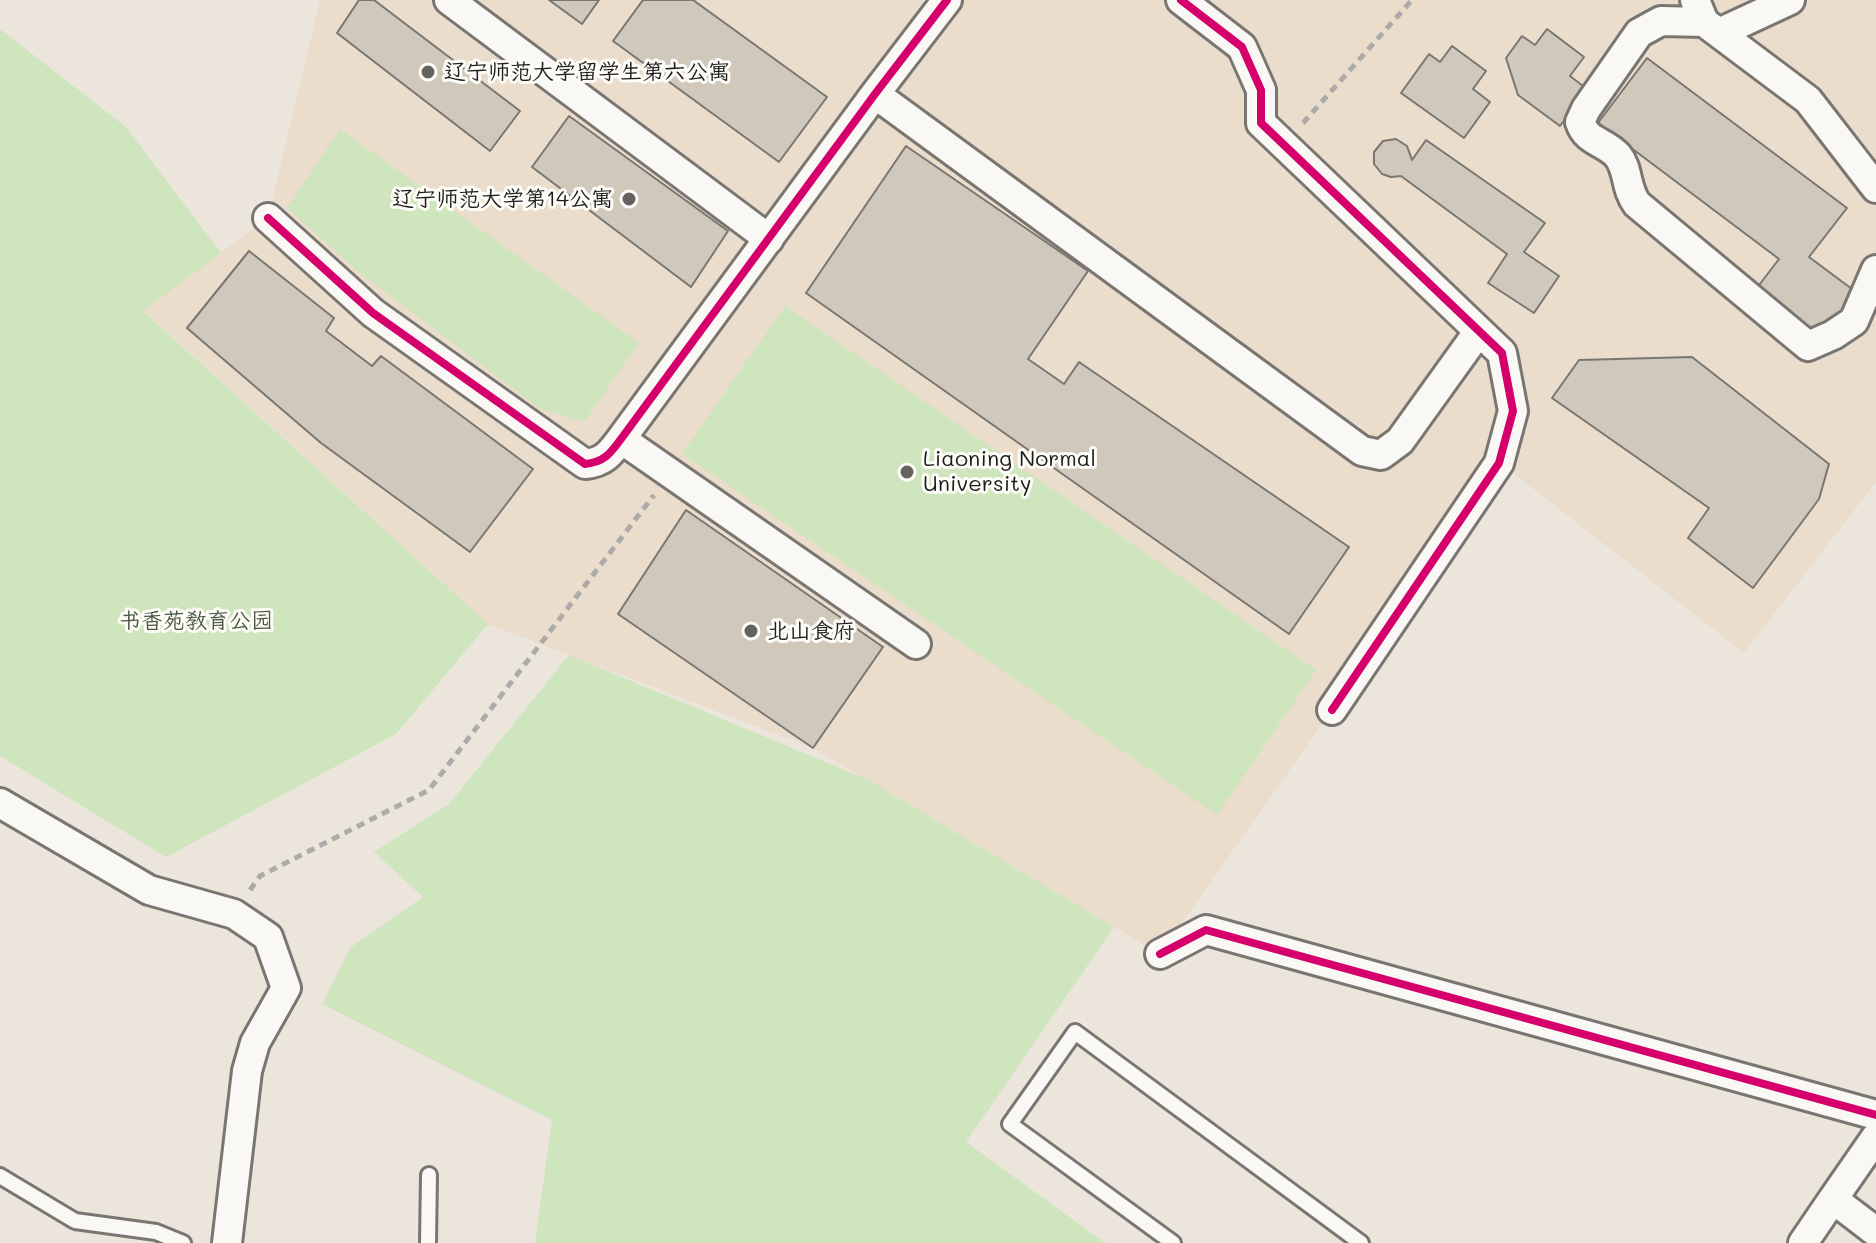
<!DOCTYPE html>
<html>
<head>
<meta charset="utf-8">
<style>
	body { margin:0 }
	canvas { display:block; background:#ebe5dc }
</style>
</head>
<body>
<canvas width="1876" height="1243"></canvas>
<script>
const ctx = document.querySelector('canvas').getContext('2d');
ctx.lineJoin = 'round';
function paint(path, color) {
  ctx.fillStyle = color;
  ctx.fill(path, 'evenodd');
}
function strokePath(path, color, width, dash) {
  ctx.strokeStyle = color;
  ctx.lineWidth = width;
  ctx.lineCap = dash ? 'butt' : 'round';
  ctx.setLineDash(dash || []);
  ctx.stroke(path);
}
function drawText(font, color, halo, rows, align = 'center') {
  ctx.font = font + ' Mali,"LXGW WenKai TC",sans-serif';
  ctx.lineWidth = 6;
  ctx.setLineDash([]);
  ctx.textBaseline = 'middle';
  ctx.strokeStyle = halo;
  ctx.fillStyle = color;
  for (const [text, x, y, turn = 0] of rows) {
    ctx.save();
    ctx.translate(x, y);
    ctx.rotate((+turn || 0) * Math.PI / 180);
    ctx.textAlign = isNaN(turn) ? turn : align;
    if (halo) ctx.strokeText(text, 0, 0);
    ctx.fillText(text, 0, 0);
    ctx.restore();
  }
}
paint(new Path2D(`
	M320,0H1876V482L1744,653L1500,463L1332,710L1160,954L813,748L488,624L143,310L268,218Z`), '#eaddcc');
paint(new Path2D(`
	M0,29L126,127L221,253L143,311L488,624L396,734L166,857L0,756Z
	M340,129L639,343L584,422L539,408L360,273L287,208Z
	M785,306L1316,670L1217,815L682,454Z
	M569,655L866,779L1114,927L966,1142L1105,1243H535L552,1120L322,1004L351,947L423,897L374,852L449,804Z`), '#cee5bd');
const building = new Path2D(`
	M359,0H374L520,111L490,151L337,33Z
	M549,0H599L582,24Z
	M643,0H693L827,97L779,162L613,41Z
	M1547,29L1584,57L1570,76L1587,89L1560,126L1518,95L1506,58L1522,36L1535,45Z
	M1452,46L1486,71L1473,89L1490,102L1464,138L1401,93L1429,54L1440,62Z
	M1647,58L1847,208L1809,257L1856,292L1819,342L1753,293L1779,259L1598,123Z
	M569,116L728,231L691,287L532,167Z
	M1396,139L1407,146L1412,160L1426,140L1545,223L1524,252L1559,276L1534,313L1488,283L1507,254L1401,176L1391,177L1382,174L1374,164V152L1383,141Z
	M906,146L1088,271L1028,359L1064,384L1079,362L1349,547L1289,634L806,293Z
	M249,251L334,318L326,331L372,366L381,356L533,469L470,552L321,443L187,328Z
	M1692,357L1829,464L1819,499L1753,588L1688,538L1709,508L1552,398L1579,360Z
	M686,510L883,647L813,748L618,614Z`);
paint(building, '#d1c8bc');
strokePath(building, '#797672', 2);
const service = new Path2D(`
	M0,1176L75,1221L156,1232L183,1243
	M428,1243L429,1175
	M1173,1243L1010,1124L1075,1032L1361,1243`);
const minor = new Path2D(`
	M449,0L769,239
	M1181,0L1242,47L1261,90V123L1502,353L1513,411L1499,463L1332,710
	M1695,0L1704,22L1808,100L1876,188
	M1704,22L1661,21L1639,33L1586,109L1580,122C1587,143 1605,141 1618,156C1629,170 1625,188 1637,204L1808,346L1833,335L1854,321L1876,270
	M1719,33L1790,0
	M875,94L1362,451L1381,455L1400,441L1479,331
	M268,218L373,313L585,464C604,462 610,454 621,439L875,94L947,0
	M621,439L916,644
	M0,803L149,890L234,914L268,937L286,988L255,1043L247,1071L227,1243
	M1160,954L1206,930L1876,1115
	M1876,1137L1833,1199L1876,1232
	M1803,1243L1833,1199`);
strokePath(service, '#797672', 20);
strokePath(minor, '#797672', 34);
strokePath(new Path2D(`
	M1303,123L1412,0
	M250,890L260,876L429,790L654,495`), '#adaba9', 5, [8, 6]);
strokePath(service, '#f9f8f5', 14);
strokePath(minor, '#f9f8f5', 28);
strokePath(new Path2D(`
	M1181,0L1242,47L1261,90V123L1502,353L1513,411L1499,463L1332,710
	M268,218L373,313L585,464C604,462 610,454 621,439L875,94L947,0
	M1160,954L1206,930L1876,1115`), '#d6006c', 8);
for (const [x, y, r, color] of [
	[428,72,8,"#64625f"],
	[629,199,8,"#64625f"],
	[907,472,8,"#64625f"],
	[751,631,8,"#64625f"]
]) {
  const dot = new Path2D();
  dot.arc(x, y, r, 0, 2 * Math.PI);
  ctx.fillStyle = color;
  ctx.fill(dot);
  strokePath(dot, '#fdfcf7', 3);
}
drawText('22px', '#1c1c1c', '#fdfcf7', [
	["辽宁师范大学留学生第六公寓",444,72],
	["辽宁师范大学第14公寓",613,199,"right"],
	["Liaoning Normal",923,459],
	["University",923,484],
	["北山食府",767,631]
], 'left');
drawText('22px', '#4a5845', '#fdfcf7', [
	["书香苑教育公园",196,621]
]);
</script>
</body>
</html>
